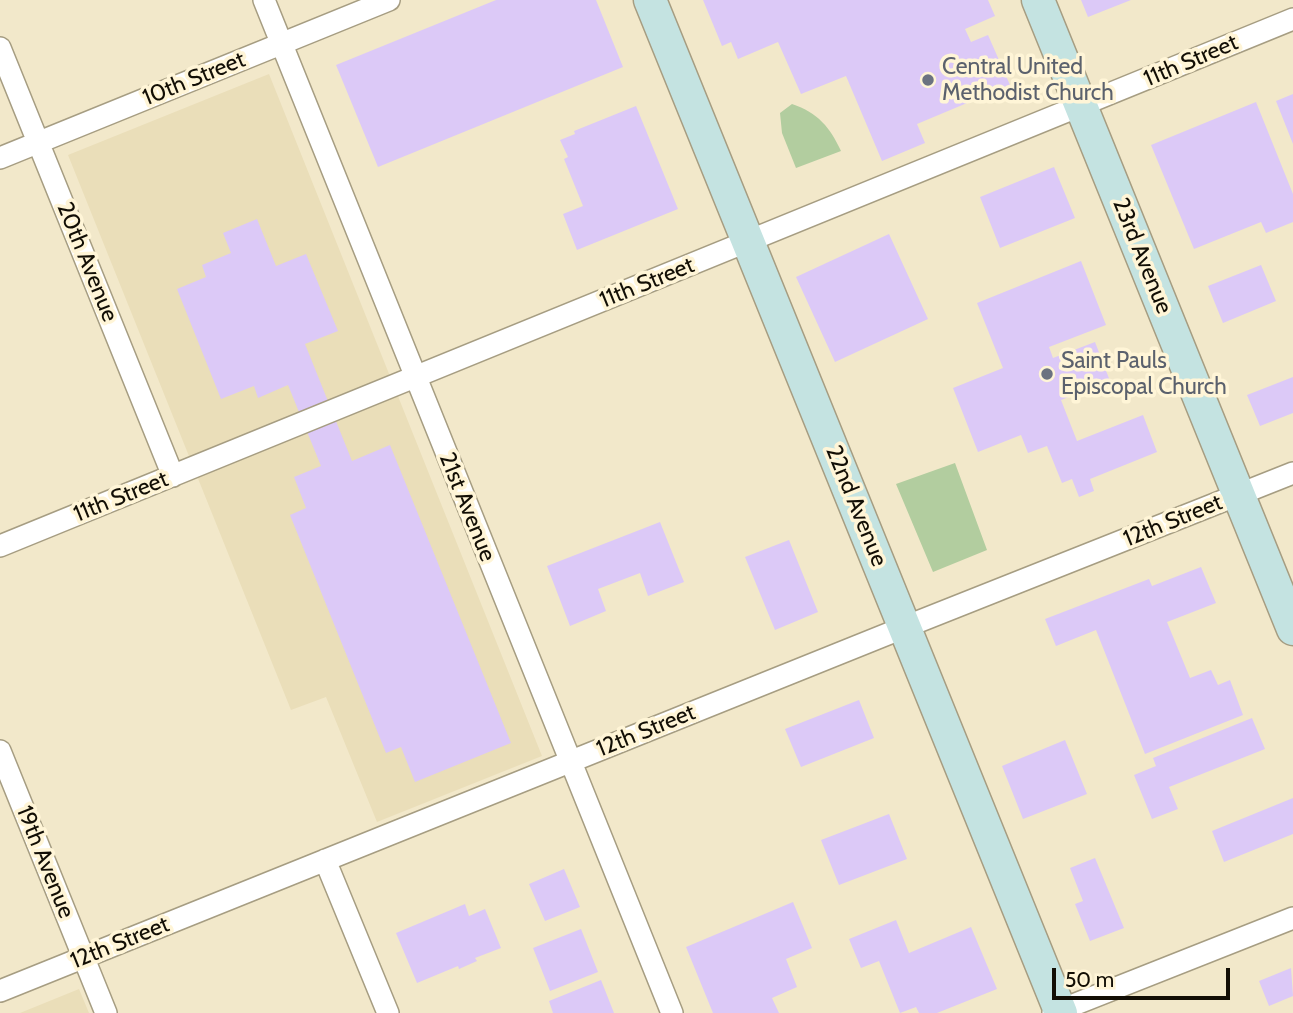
<!DOCTYPE html>
<html>
<head>
<meta charset="utf-8">
<style>
	body { margin:0 }
	#map { position:relative; width:1293px; height:1013px; overflow:hidden; background:#f2e8ca; font-family:Cabin,sans-serif }
	canvas { display:block }
	.scale { position:absolute; left:1052px; top:968px; width:178px; height:32px; box-sizing:border-box; border:4px solid #120e05; border-top:0; padding-left:9px; font-size:21px; line-height:24px; white-space:nowrap; color:#120e05; -webkit-text-stroke:5px #fff5d7; paint-order:stroke }
</style>
</head>
<body>
<div id="map">
<canvas width="1293" height="1013"></canvas>
<div class="scale">50 m</div>
</div>
<script>
const ctx = document.querySelector('canvas').getContext('2d');
ctx.lineJoin = 'round';
function paint(path, color) {
  ctx.fillStyle = color;
  ctx.fill(path, 'evenodd');
}
function strokePath(path, color, width, dash) {
  ctx.strokeStyle = color;
  ctx.lineWidth = width;
  ctx.lineCap = dash ? 'butt' : 'round';
  ctx.setLineDash(dash || []);
  ctx.stroke(path);
}
function drawText(font, color, halo, rows, align = 'center') {
  ctx.font = font + ' Cabin,sans-serif';
  ctx.lineWidth = 7;
  ctx.setLineDash([]);
  ctx.textBaseline = 'middle';
  ctx.strokeStyle = halo;
  ctx.fillStyle = color;
  for (const [text, x, y, turn = 0] of rows) {
    ctx.save();
    ctx.translate(x, y);
    ctx.rotate((+turn || 0) * Math.PI / 180);
    ctx.textAlign = isNaN(turn) ? turn : align;
    if (halo) ctx.strokeText(text, 0, 0);
    ctx.fillText(text, 0, 0);
    ctx.restore();
  }
}
paint(new Path2D(`
	M269,74L542,756L377,822L326,697L291,710L68,155Z
	M79,989L89,1013H20Z`), '#eadeb9');
paint(new Path2D(`
	M792,104C818,113 830,127 841,151L796,168L782,133L780,113Z
	M955,463L987,550L933,572L896,484Z`), '#b2cd9f');
paint(new Path2D(`
	M496,0H596L623,67L378,167L336,65Z
	M703,0H988L995,16L965,29L971,42L988,35L1010,85L917,124L925,143L882,161L846,76L801,94L778,42L738,59L731,42L722,46Z
	M1081,0H1131L1088,17Z
	M1293,94V144L1276,101Z
	M1256,102L1293,194V222L1266,233L1261,222L1194,249L1151,145Z
	M636,106L678,209L577,250L563,214L583,206L564,159L568,157L560,140L575,134L574,131Z
	M1054,167L1075,218L1000,248L980,197Z
	M257,219L276,266L306,254L338,331L305,344L352,461L390,445L511,743L415,782L401,747L386,753L290,515L306,508L294,477L321,466L288,385L258,398L254,386L221,399L177,289L206,277L202,265L231,253L223,233Z
	M889,234L928,319L835,362L796,277Z
	M1081,261L1106,325L1049,347L1053,358L1095,342L1110,381L1061,400L1077,441L1143,415L1157,452L1090,479L1094,491L1079,497L1072,479L1062,483L1047,446L1028,453L1021,435L978,452L953,388L1003,368L977,303Z
	M1261,265L1276,301L1223,323L1208,286Z
	M1293,377V413L1260,426L1247,395Z
	M660,522L684,582L648,596L640,573L598,589L606,611L570,626L547,566Z
	M789,540L818,612L775,630L745,557Z
	M1201,567L1216,603L1167,622L1190,678L1211,670L1218,685L1230,680L1243,715L1145,754L1096,630L1056,646L1045,619L1149,579L1152,586Z
	M859,700L874,738L801,767L785,729Z
	M1252,718L1265,749L1169,787L1178,809L1152,819L1134,775L1156,766L1153,758Z
	M1065,740L1087,794L1023,819L1002,766Z
	M1293,798V834L1224,862L1212,831Z
	M889,814L907,859L839,885L821,840Z
	M1095,858L1124,928L1090,941L1075,904L1083,901L1070,868Z
	M564,869L580,907L545,921L529,884Z
	M793,902L812,948L786,959L797,987L772,998L779,1013H713L686,947Z
	M465,904L469,916L485,909L501,948L475,958L477,961L459,969L458,966L417,983L396,933Z
	M896,920L909,953L971,927L997,989L937,1013H919L916,1007L900,1013L879,961L861,968L849,939Z
	M581,929L598,972L550,991L533,948Z
	M1291,968L1293,996L1269,1006L1259,981Z
	M601,980L614,1013H553L549,1001Z`), '#dcc9f7');
const minor = new Path2D(`
	M264,0L672,1013
	M0,48L173,476
	M0,158L389,0
	M0,546L1293,19
	M0,751L106,1013
	M325,860L388,1013
	M0,991L905,627L1293,473
	M1053,1013L1293,918`);
const secondary = new Path2D(`
	M650,0L1061,1013
	M1038,0L1293,629`);
strokePath(minor, '#a69d82', 24);
strokePath(secondary, '#a69d82', 35);
strokePath(minor, '#fff', 21);
strokePath(secondary, '#c4e3e1', 32);
for (const [x, y, r, color] of [
	[928,80,7,"#6b7280"],
	[1047,374,7,"#6b7280"]
]) {
  const dot = new Path2D();
  dot.arc(x, y, r, 0, 2 * Math.PI);
  ctx.fillStyle = color;
  ctx.fill(dot);
  strokePath(dot, '#fff5d7', 2.5);
}
drawText('23px', '#120e05', '#fff5d7', [
	["11th Street",1191,61,-23],
	["10th Street",194,79,-22],
	["23rd Avenue",1142,256,68],
	["20th Avenue",87,262,68],
	["11th Street",647,283,-22],
	["11th Street",121,497,-22],
	["22nd Avenue",856,506,68],
	["21st Avenue",467,507,68],
	["12th Street",1173,521,-22],
	["12th Street",646,731,-22],
	["19th Avenue",45,862,68],
	["12th Street",120,943,-22]
]);
drawText('23px', '#5b616d', '#fff5d7', [
	["Central United",942,67],
	["Methodist Church",942,93],
	["Saint Pauls",1061,361],
	["Episcopal Church",1061,387]
], 'left');
</script>
</body>
</html>
